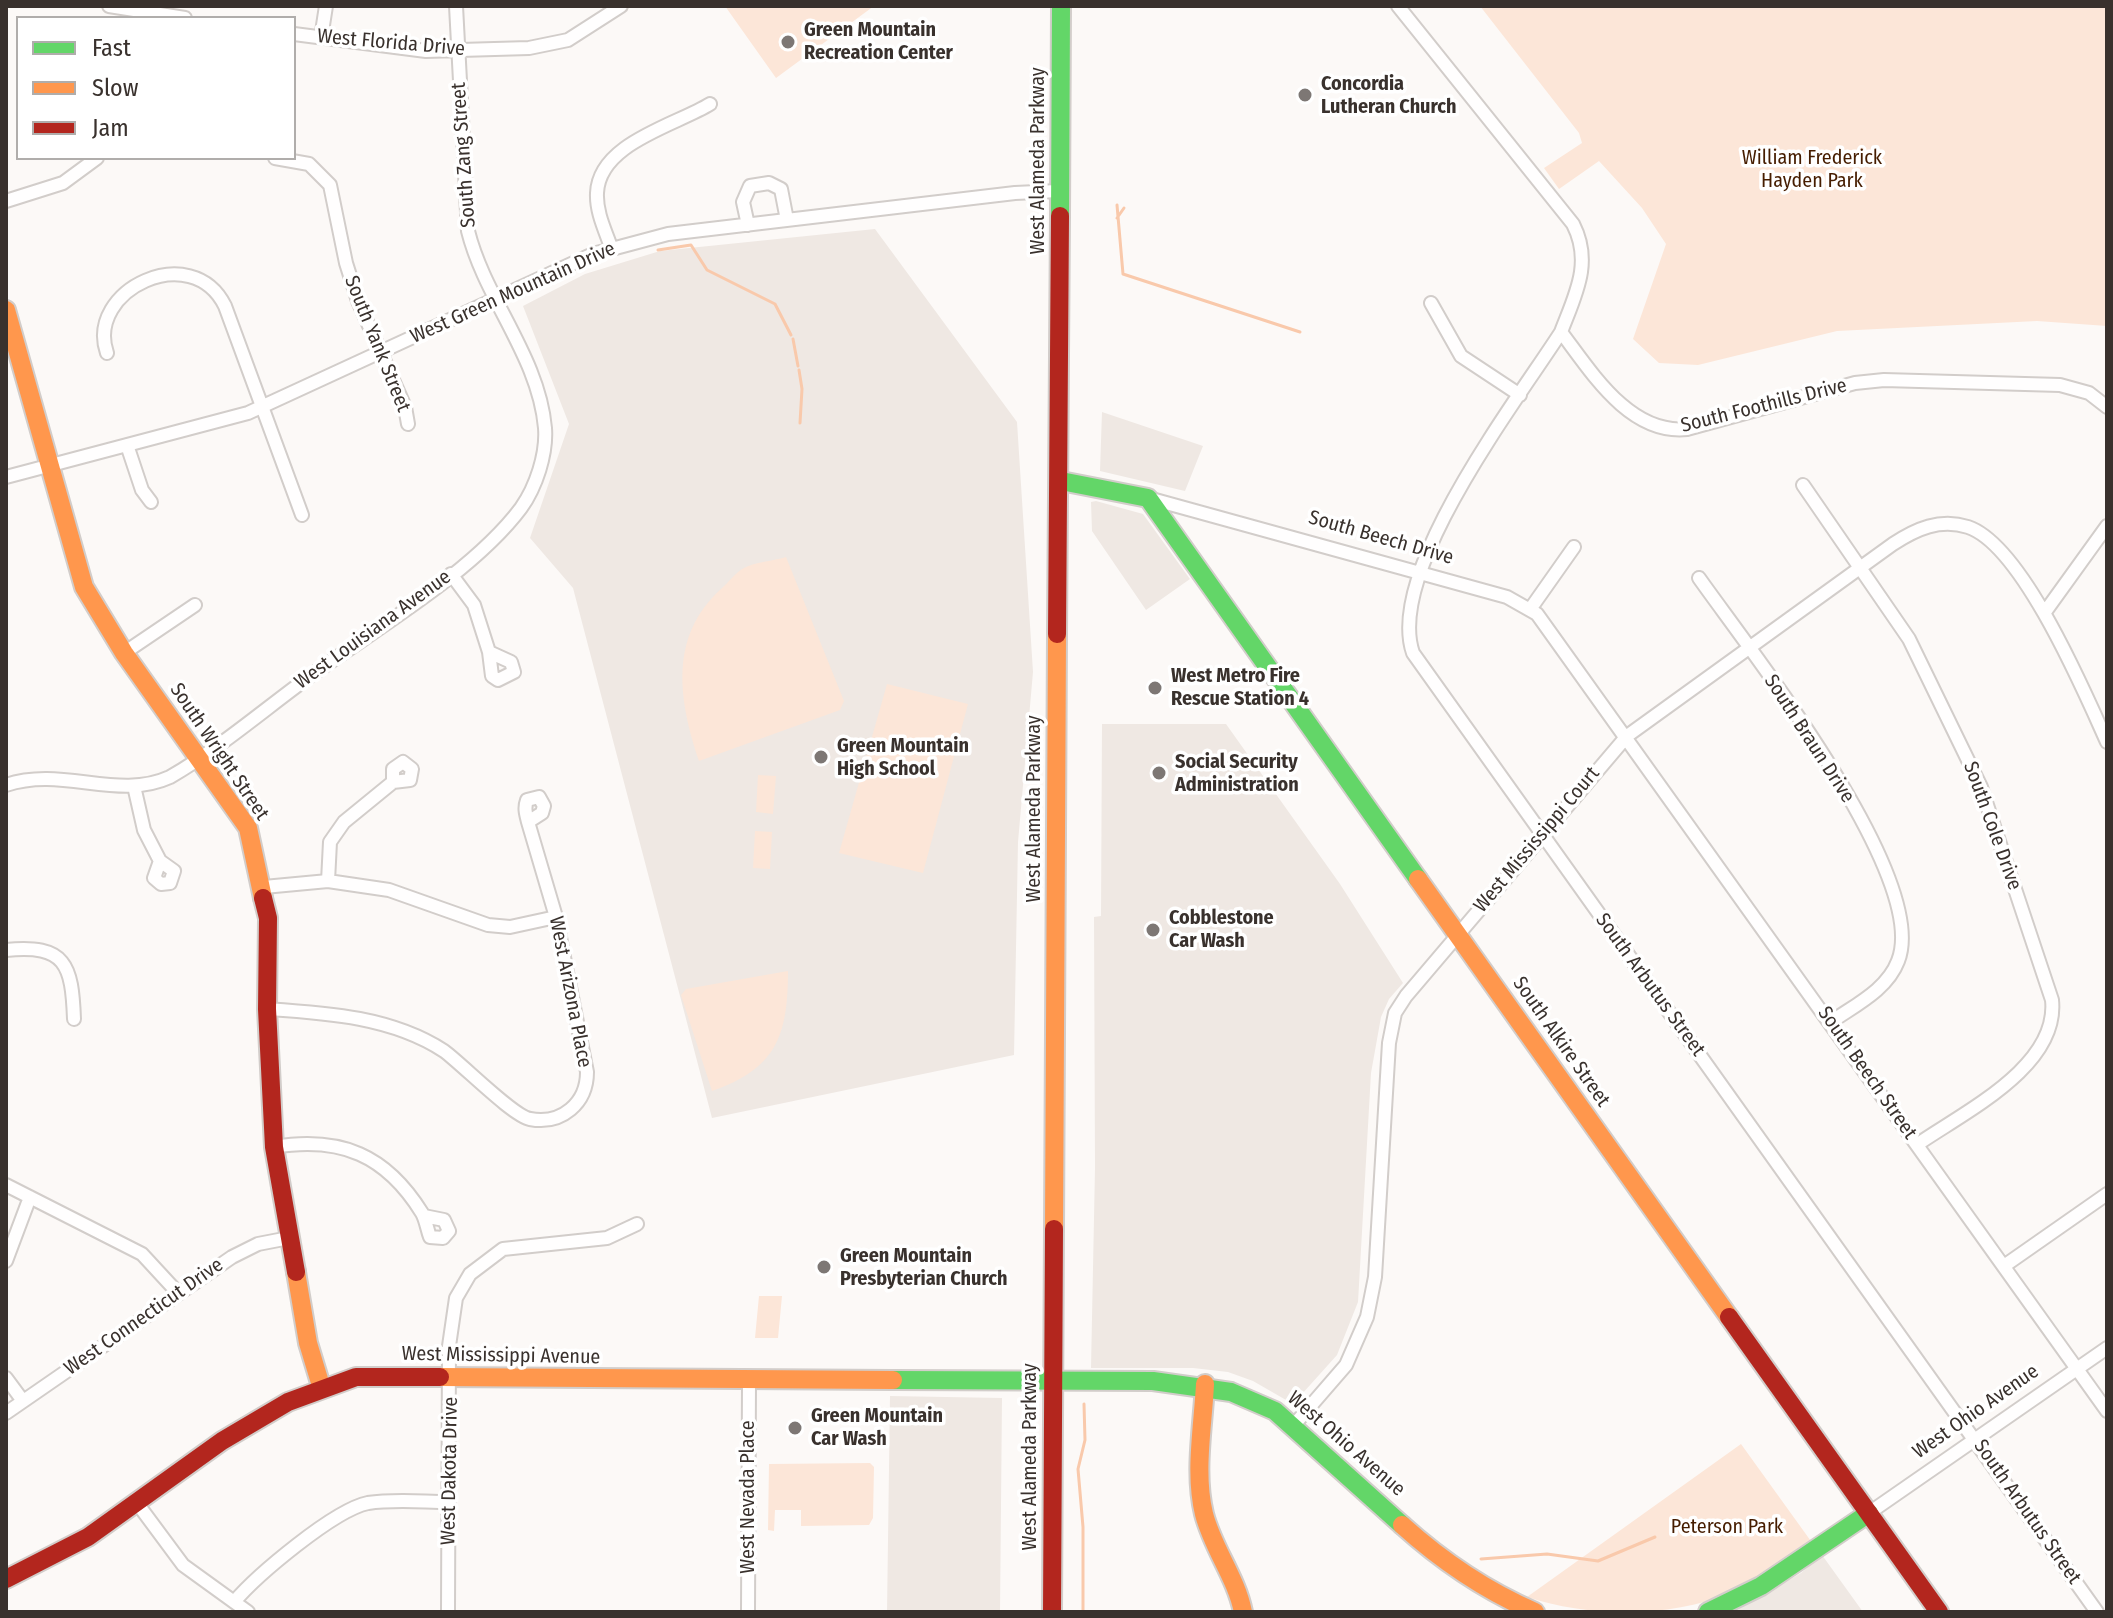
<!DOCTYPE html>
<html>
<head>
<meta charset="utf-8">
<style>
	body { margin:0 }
	#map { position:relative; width:2113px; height:1618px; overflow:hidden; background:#fcf9f7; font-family:"Fira Sans Condensed",sans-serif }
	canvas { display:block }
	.frame { position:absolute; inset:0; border:8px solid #39312d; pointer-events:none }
	.legend { position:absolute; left:16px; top:16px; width:280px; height:144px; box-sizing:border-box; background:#fff; border:2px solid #b0adab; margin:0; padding:10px 14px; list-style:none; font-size:24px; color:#39312d }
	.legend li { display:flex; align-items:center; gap:16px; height:40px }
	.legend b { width:40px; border:2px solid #b0adab }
</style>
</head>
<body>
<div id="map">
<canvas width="2113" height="1618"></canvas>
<div class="frame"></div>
<ul class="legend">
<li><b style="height:10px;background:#63d668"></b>Fast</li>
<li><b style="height:10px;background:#ff974d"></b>Slow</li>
<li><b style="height:10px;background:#b3261e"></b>Jam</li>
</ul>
</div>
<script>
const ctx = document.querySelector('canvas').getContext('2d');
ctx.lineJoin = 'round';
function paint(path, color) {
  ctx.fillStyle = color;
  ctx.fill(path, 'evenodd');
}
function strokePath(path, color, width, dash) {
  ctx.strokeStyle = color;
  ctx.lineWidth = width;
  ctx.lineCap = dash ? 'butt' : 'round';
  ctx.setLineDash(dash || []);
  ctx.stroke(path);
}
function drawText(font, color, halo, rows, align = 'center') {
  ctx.font = font + ' "Fira Sans Condensed",sans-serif';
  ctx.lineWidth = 7;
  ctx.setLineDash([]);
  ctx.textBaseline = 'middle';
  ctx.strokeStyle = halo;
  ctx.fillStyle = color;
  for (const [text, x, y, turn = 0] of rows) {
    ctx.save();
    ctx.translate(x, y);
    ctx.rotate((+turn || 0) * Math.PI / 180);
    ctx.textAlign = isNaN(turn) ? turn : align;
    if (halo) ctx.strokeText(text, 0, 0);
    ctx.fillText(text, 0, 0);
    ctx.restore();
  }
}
paint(new Path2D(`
	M875,229L1017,422L1033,672L1018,842L1014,1055L712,1118L573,588L530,538L569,424L523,306L585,274L660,251Z
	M1102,412L1203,446L1185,491L1100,471Z
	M1096,501L1143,514L1190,579L1146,610L1092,531L1091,502Z
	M1102,724H1226L1340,884L1403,983L1389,999L1381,1017L1371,1073L1358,1302L1337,1355L1293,1404L1253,1381L1228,1372L1193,1368H1091L1095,1168L1094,917L1101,916Z
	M890,1396L1002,1398L1000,1612H887Z
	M1822,1555L1863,1612H1734L1801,1573Z`), '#efe8e3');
paint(new Path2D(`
	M725,6H874L776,78Z
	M1480,6H2107V326L2037,321L1837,331L1698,365L1659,363L1633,339L1666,244L1642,208L1599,161L1559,189L1544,168L1582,143L1579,133Z
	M786,557L844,701L840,710L699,761C679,701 668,637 721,589C728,583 735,573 744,568C755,562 773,561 786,557Z
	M887,684L968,704L923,873L839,853Z
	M758,775L776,776L773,814L756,812Z
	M755,831L772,832L770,869L753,868Z
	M788,971C788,1036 776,1069 712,1091L681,995L686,989Z
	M759,1296H782L778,1338H755Z
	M1741,1444L1813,1544C1786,1560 1760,1579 1733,1592C1671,1618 1591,1618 1527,1597Z
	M870,1463L874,1467L873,1518L869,1525L801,1526V1510H775L774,1531L768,1530L769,1464Z`), '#fce6d8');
strokePath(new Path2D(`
	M1117,205L1123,274L1300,332
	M1117,218L1124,208
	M658,250L691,245L707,270L775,304L791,335
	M793,339L798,366
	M799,370L802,389L800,423
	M1481,1559L1547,1554L1598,1561L1655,1537
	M1083,1612V1527L1078,1469L1085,1440L1084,1404`), '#f9c9ab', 3);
const street = new Path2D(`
	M109,6L185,18
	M1398,6L1573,224C1593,263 1575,295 1561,332C1592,373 1630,435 1687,429L1855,383L1884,380L2060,385L2089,393L2107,407
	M294,34L426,51L529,48L568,40L621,6
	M321,38L326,6
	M275,158L309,164L330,185L346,263L358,301L405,407L408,424
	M6,201L63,183L97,158
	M748,225L743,202L750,186L769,183L781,189L787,220
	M611,247C605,230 596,212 597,193C599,143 676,125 710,104
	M1431,303L1461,356L1520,395
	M1561,332C1516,402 1385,572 1413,653L2097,1612
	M107,353C85,290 192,239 225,306L302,515
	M127,445L142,490L151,502
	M6,477L248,413L593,254L668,234L1015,193L1058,191
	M1803,485L1909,639L1981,787L2052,1000C2059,1066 1966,1111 1918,1144
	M1148,498L1507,597L1537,614L2107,1411
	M451,574L474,605L489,652L492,676L498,680L514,672L511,662L489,652
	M1699,578C1749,649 1931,878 1898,961C1887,990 1855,1005 1831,1022
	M1531,608L1574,547
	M2045,612L2107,526
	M124,653L195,605
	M6,785C63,766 118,801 170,777C220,748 266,708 313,674C377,628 474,571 521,508C536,487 547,454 545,428C539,357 485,299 468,231L456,6
	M134,786L144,830L160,861L174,871L170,883L161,884L154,878L160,861
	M328,881L330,842L344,822L393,782L410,780L412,769L403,762L393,769V782
	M264,887L328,881L389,890L488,925L510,927L556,917
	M6,950C66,944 72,965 74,1019
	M267,1009C327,1013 392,1017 444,1051C463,1065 513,1116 530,1119C562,1125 587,1103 587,1072L556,917L528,822C526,814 524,808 527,800L539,797L544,806L542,813L528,822
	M274,1147C341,1136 386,1155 422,1213C426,1220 427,1229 430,1237L443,1238L449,1231L444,1220L424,1216
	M6,1185L142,1254L178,1293
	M6,1261L30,1197
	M2004,1266L2107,1194
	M6,1378L23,1401
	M6,1413L232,1257L258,1244L289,1238
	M1294,1425L1346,1365L1367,1317L1375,1277L1389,1043L1395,1013L1406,996L1627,736L1893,544C1916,529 1940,518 1968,527C2022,545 2084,691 2107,742
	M137,1503L183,1565L248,1612
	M1869,1513L2107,1348
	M234,1602C257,1575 334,1510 368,1503C394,1499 423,1502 449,1502
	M448,1612L449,1346L456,1298L470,1274L503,1249L607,1238L637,1224
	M748,1612L749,1382`);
const fast = new Path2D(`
	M1060,216L1061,6
	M1061,481L1148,498L1418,879
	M893,1380L1153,1381L1231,1392L1275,1411L1402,1525
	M1708,1612L1761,1586L1869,1513`);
const slow = new Path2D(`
	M6,310L84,587L124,653L248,828L263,898
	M1418,879L1729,1317
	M1054,1229L1057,634
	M296,1272L308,1343L321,1386
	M440,1377L893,1380
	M1205,1384C1203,1426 1194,1473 1204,1514C1213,1549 1236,1577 1243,1612
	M1402,1525C1443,1562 1484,1590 1535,1612`);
const jam = new Path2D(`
	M1057,634L1060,216
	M263,898L268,918L267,1009L274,1147L296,1272
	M1729,1317L1939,1612
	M6,1579L88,1537L222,1441L288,1402L356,1377H440
	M1052,1612L1054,1229`);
strokePath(street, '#d2cdca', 16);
strokePath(fast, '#d2cdca', 22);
strokePath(slow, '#d2cdca', 22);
strokePath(jam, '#d2cdca', 22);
strokePath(street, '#fffefe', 12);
strokePath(fast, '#63d668', 18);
strokePath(slow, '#ff974d', 18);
strokePath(jam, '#b3261e', 18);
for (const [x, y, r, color] of [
	[788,42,8,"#7d7774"],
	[1305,95,8,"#7d7774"],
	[1155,688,8,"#7d7774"],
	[821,757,8,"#7d7774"],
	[1159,773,8,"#7d7774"],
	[1153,930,8,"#7d7774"],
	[824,1267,8,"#7d7774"],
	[795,1428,8,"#7d7774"]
]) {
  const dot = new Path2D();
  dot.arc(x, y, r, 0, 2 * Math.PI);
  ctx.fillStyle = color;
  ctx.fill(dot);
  strokePath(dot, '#fff', 3);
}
drawText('bold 20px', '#39312d', '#fff', [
	["Green Mountain",804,30],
	["Recreation Center",804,53],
	["Concordia",1321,84],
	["Lutheran Church",1321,107],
	["West Metro Fire",1171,676],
	["Rescue Station 4",1171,699],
	["Green Mountain",837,746],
	["High School",837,769],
	["Social Security",1175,762],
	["Administration",1175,785],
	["Cobblestone",1169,918],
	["Car Wash",1169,941],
	["Green Mountain",840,1256],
	["Presbyterian Church",840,1279],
	["Green Mountain",811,1416],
	["Car Wash",811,1439]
], 'left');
drawText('20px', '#39312d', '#fff', [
	["West Florida Drive",391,43,5],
	["South Zang Street",464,155,-94],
	["West Alameda Parkway",1038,161,-90],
	["West Green Mountain Drive",513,293,-24],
	["South Yank Street",377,344,68],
	["South Foothills Drive",1764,406,-14],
	["South Beech Drive",1381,538,16],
	["West Louisiana Avenue",373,630,-36],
	["South Braun Drive",1809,739,57],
	["South Wright Street",219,752,56],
	["West Alameda Parkway",1034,809,-90],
	["South Cole Drive",1992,826,70],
	["West Mississippi Court",1537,840,-50],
	["South Arbutus Street",1650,985,54],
	["West Arizona Place",570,992,79],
	["South Alkire Street",1561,1042,55],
	["South Beech Street",1867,1073,55],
	["West Connecticut Drive",144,1317,-35],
	["West Mississippi Avenue",501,1356,1],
	["West Ohio Avenue",1976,1412,-35],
	["West Ohio Avenue",1346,1444,41],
	["West Alameda Parkway",1030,1457,-90],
	["West Dakota Drive",450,1471,-89],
	["West Nevada Place",748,1497,-90],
	["South Arbutus Street",2027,1512,55]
]);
drawText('20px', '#461d00', '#fff', [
	["William Frederick",1812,158],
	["Hayden Park",1812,181],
	["Peterson Park",1727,1527]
]);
</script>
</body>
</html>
